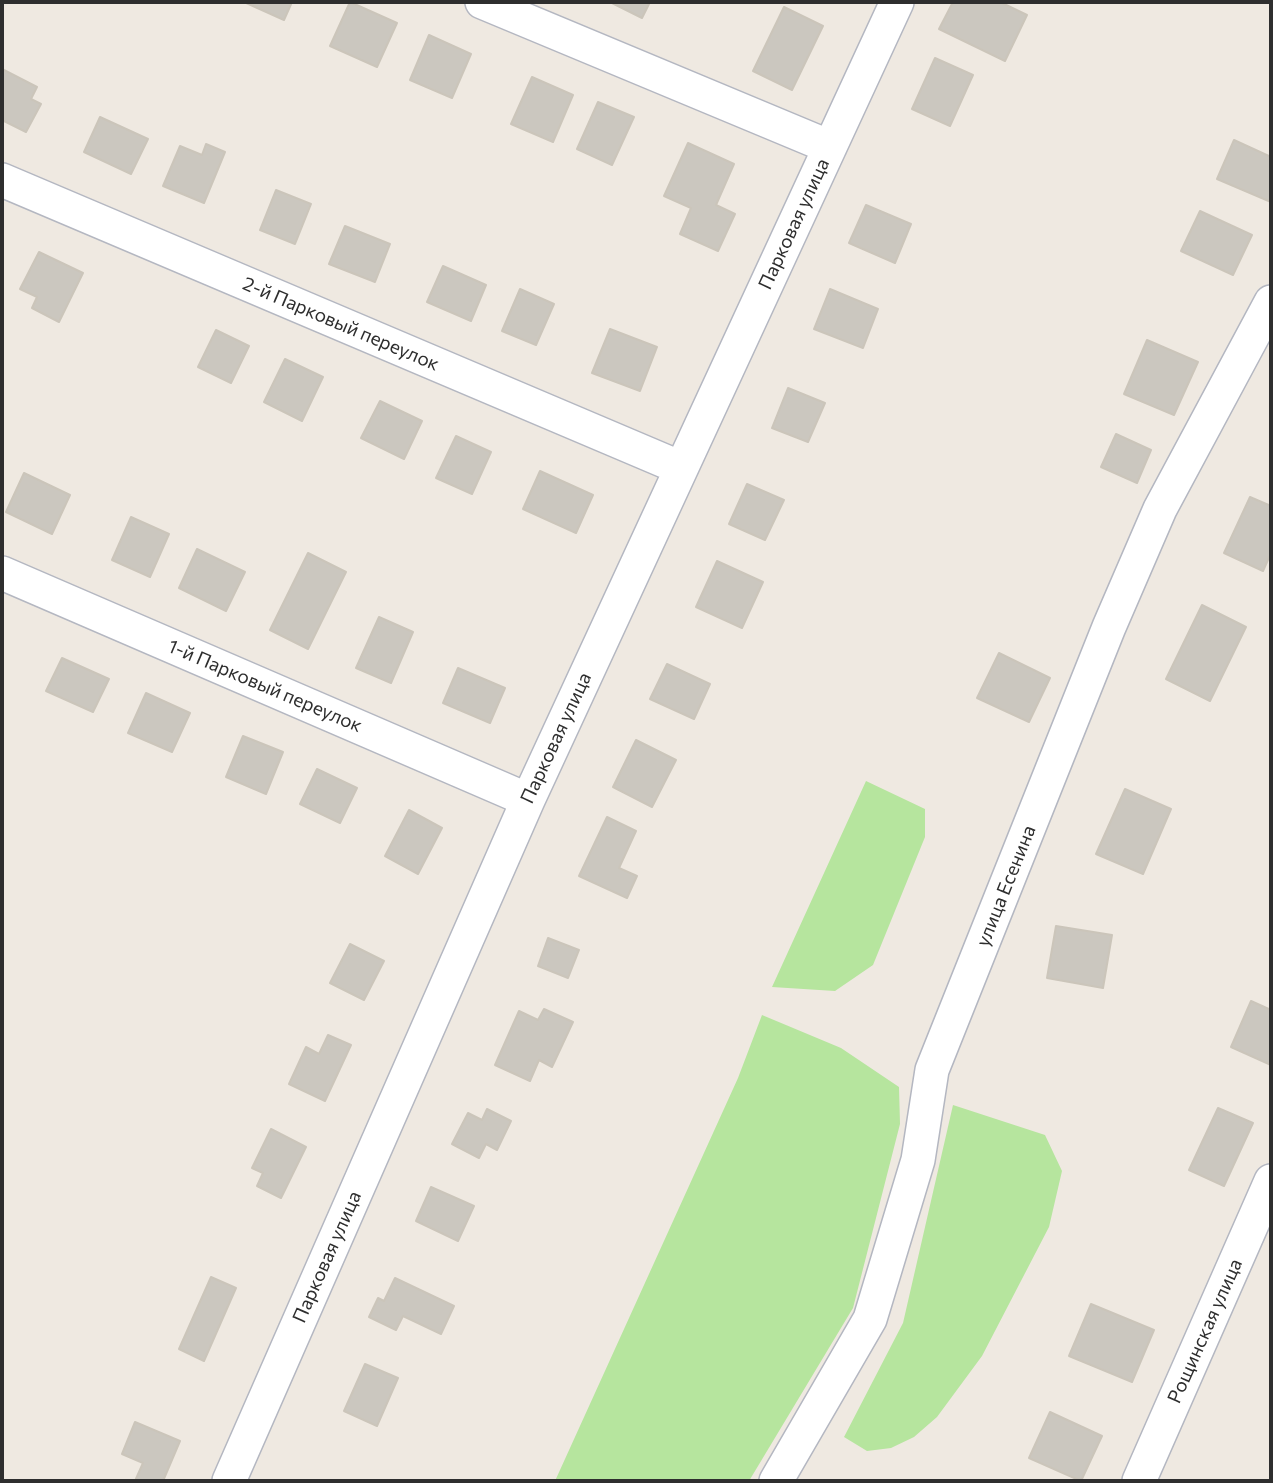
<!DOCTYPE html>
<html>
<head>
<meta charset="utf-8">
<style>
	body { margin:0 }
	#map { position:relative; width:1273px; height:1483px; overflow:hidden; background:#efe9e1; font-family:Commissioner,sans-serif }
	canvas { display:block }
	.frame { position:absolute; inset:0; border:4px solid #2e2e2e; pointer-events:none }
</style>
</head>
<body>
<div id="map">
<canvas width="1273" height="1483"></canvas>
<div class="frame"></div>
</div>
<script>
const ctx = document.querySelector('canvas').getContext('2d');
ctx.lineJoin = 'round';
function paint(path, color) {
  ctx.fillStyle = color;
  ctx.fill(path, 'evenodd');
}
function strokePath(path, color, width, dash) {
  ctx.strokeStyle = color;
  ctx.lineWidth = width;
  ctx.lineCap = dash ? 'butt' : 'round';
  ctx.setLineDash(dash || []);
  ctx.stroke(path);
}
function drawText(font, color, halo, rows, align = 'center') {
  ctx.font = font + ' Commissioner,sans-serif';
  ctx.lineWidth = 7;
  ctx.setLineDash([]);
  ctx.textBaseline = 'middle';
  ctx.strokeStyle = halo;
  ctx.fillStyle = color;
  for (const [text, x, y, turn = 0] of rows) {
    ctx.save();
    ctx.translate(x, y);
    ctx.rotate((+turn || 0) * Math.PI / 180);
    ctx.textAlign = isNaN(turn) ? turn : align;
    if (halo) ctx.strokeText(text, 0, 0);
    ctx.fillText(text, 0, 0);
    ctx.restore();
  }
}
paint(new Path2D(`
	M866,781L925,809V837L873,965L835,991L772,987Z
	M762,1015L841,1048L899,1087L900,1124L853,1308L749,1481H555L738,1078Z
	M953,1105L1045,1135L1062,1171L1049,1227L982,1356L937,1417L914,1437L891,1448L867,1451L844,1437L903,1323Z`), '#b6e59e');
const building = new Path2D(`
	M244,2H292L284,20Z
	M350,2L397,23L377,67L330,46Z
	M610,2H650L642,18Z
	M953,2H1000L1027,15L1005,61L939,29Z
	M784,7L823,26L792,90L753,71Z
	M429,35L471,54L452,98L410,80Z
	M935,58L973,75L950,126L912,109Z
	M2,69L37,87L31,99L41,104L26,132L2,120Z
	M532,77L573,95L553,142L511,124Z
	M598,102L634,117L612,165L577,149Z
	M100,117L148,139L131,174L84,152Z
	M1234,140L1271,157V202L1217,179Z
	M688,143L734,164L716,205L735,214L718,251L680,234L691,208L664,196Z
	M206,144L225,152L204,203L163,186L180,146L202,155Z
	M276,190L311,204L295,244L260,230Z
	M866,205L911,224L895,263L849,243Z
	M1200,211L1252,235L1233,275L1181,251Z
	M345,226L390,244L375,282L329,264Z
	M39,252L83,273L59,322L32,308L37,297L20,289Z
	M443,266L486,285L471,321L427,302Z
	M520,289L554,304L536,345L502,331Z
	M830,289L878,309L863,348L814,329Z
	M610,329L657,347L640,391L592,373Z
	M216,330L249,346L231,383L198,367Z
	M1147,340L1198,362L1174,415L1124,394Z
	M285,359L323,377L302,421L264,402Z
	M788,388L825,403L808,442L772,428Z
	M380,401L422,421L404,459L361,438Z
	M1116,434L1151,450L1137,483L1101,467Z
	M456,436L491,452L472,494L436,478Z
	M540,471L593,495L576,533L523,509Z
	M24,473L70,495L52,534L6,512Z
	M747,484L784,500L765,540L729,524Z
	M1250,497L1271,506V553L1263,571L1224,553Z
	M131,517L169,534L150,577L112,560Z
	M197,549L245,572L226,611L179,588Z
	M308,553L346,572L308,649L270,630Z
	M717,561L763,582L742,628L696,607Z
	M1202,605L1246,627L1210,701L1166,679Z
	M379,617L413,632L391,683L356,668Z
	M999,653L1050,678L1029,722L977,698Z
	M62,658L109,679L93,712L46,691Z
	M667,664L710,684L694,719L650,699Z
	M458,668L505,688L490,723L443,703Z
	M146,693L190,713L172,752L128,733Z
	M243,736L283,752L266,794L226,777Z
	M636,740L676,760L652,807L613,787Z
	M317,769L357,788L340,823L300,804Z
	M1125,789L1171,809L1143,874L1096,854Z
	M409,810L442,828L418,874L385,856Z
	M607,817L636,831L619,868L637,876L627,898L579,876Z
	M1056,926L1112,935L1103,988L1047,978Z
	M548,938L579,950L568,978L538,966Z
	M350,944L384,961L364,1000L330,983Z
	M1251,1001L1271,1010V1065L1231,1047Z
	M544,1009L573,1022L552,1067L539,1060L530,1081L495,1065L519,1011L538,1020Z
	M328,1035L351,1045L325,1101L289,1084L306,1047L319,1054Z
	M1218,1108L1253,1123L1224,1186L1189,1170Z
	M487,1109L511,1121L497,1150L486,1144L479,1158L452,1144L468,1113L482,1120Z
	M271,1129L306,1147L281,1198L257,1186L263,1173L252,1168Z
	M431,1187L474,1206L458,1241L416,1221Z
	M211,1277L236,1288L204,1361L179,1349Z
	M395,1278L454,1306L441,1334L403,1316L396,1330L369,1317L378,1298L384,1301Z
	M1091,1304L1154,1330L1132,1382L1069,1356Z
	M365,1364L398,1378L377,1426L344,1411Z
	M1050,1412L1102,1436L1081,1481L1029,1458Z
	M135,1422L180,1441L163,1481H135L143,1463L122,1454Z`);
paint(building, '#cbc7bf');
strokePath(building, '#cbc5ba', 2);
const minor = new Path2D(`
	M482,2L830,147
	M2,180L681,468
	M2,573L528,800
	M229,1481L528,800L897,2
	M776,1481L870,1319L918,1160L932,1070L1109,627L1160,509L1271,302
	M1139,1481L1271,1181`);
strokePath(minor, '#b4b7c1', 36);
strokePath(minor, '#fff', 33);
drawText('19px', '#2e2e2e', '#fff', [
	["Парковая улица",794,224,-65],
	["2-й Парковый переулок",341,324,23],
	["1-й Парковый переулок",265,686,23],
	["Парковая улица",556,738,-65],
	["улица Есенина",1006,886,-68],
	["Парковая улица",327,1257,-66],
	["Рощинская улица",1205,1331,-66]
]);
</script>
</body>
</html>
